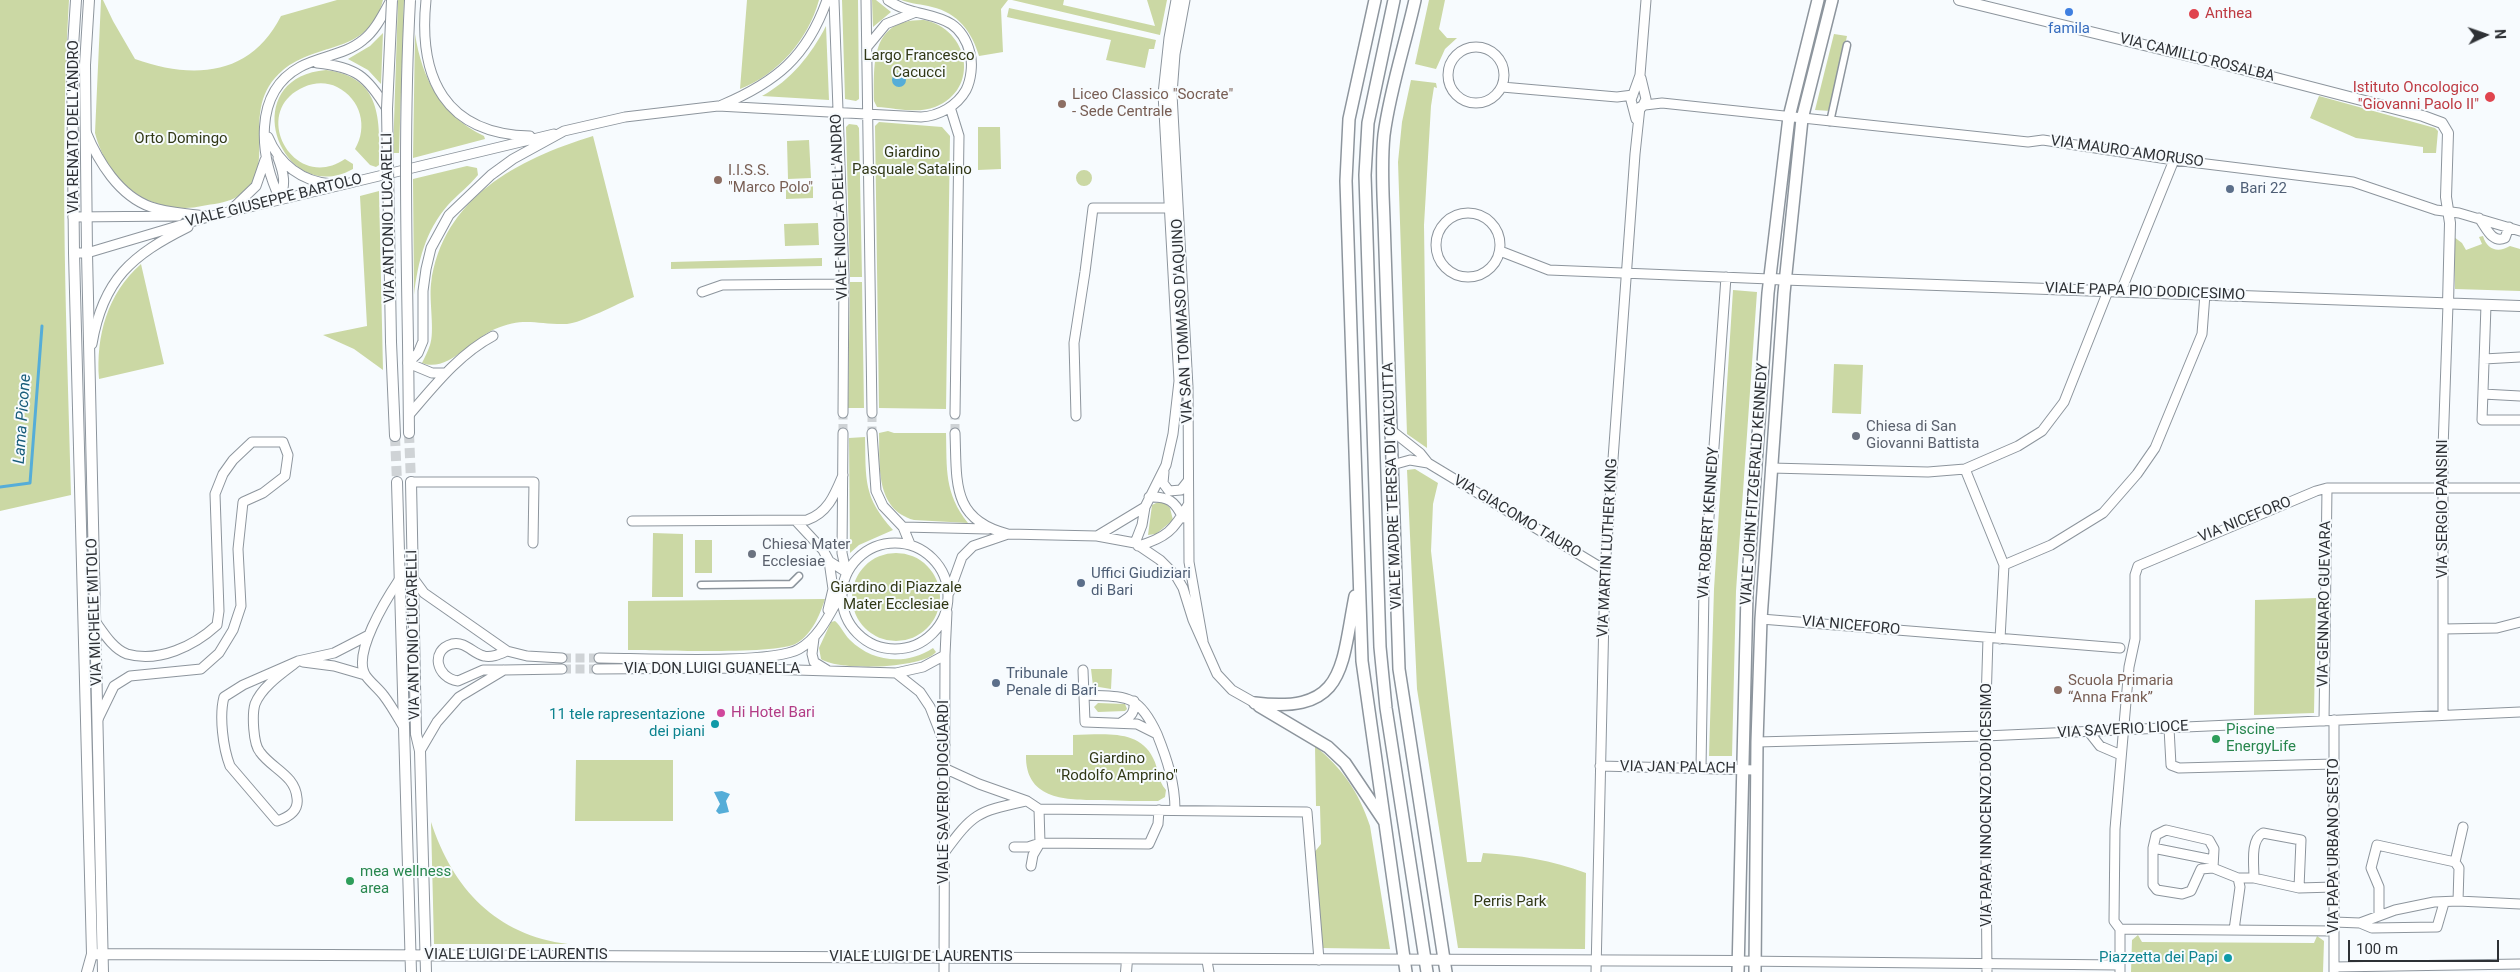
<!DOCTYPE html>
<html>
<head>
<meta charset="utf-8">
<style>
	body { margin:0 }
	#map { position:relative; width:2520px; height:972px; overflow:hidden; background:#f7fbfe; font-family:Roboto,sans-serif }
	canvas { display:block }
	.north { position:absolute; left:2460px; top:10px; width:50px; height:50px; -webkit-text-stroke:4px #f7fbfe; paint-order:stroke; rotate:87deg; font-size:14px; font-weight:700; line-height:20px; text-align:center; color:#2e3135 }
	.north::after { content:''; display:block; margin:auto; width:18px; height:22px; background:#2e3135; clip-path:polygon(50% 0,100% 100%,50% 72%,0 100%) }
	.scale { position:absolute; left:2348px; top:940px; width:151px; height:22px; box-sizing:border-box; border:2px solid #2e3135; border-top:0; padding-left:6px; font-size:15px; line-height:18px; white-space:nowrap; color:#2e3135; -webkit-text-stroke:4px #f7fbfe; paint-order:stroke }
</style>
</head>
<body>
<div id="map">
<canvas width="2520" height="972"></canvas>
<div class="north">N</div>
<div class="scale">100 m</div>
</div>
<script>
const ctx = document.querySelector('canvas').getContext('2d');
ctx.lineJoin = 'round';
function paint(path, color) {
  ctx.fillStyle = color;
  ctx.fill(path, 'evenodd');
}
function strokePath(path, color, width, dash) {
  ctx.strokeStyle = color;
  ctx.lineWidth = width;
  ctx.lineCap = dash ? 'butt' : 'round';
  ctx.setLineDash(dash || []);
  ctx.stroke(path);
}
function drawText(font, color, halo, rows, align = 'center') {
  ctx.font = font + ' Roboto,sans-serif';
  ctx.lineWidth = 4;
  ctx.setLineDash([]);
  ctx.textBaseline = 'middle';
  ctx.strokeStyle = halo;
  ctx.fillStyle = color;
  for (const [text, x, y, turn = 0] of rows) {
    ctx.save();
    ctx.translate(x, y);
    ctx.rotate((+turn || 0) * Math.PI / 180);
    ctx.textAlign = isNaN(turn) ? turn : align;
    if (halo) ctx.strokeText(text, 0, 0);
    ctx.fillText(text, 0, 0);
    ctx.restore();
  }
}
paint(new Path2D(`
	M0,0H69C59,165 67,330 71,495L0,511Z
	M101,0H103L113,21L135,59C193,80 251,76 281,16L337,0H383C369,55 318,41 283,70C234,111 285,171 235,198C225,203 213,204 202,206C182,211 154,206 137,194C116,180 101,157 95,133Z
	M398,0H404L399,153H393Z
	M747,0H819C808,40 778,74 740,89Z
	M842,0H858L859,99L856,101L845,99Z
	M872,0H876L891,12L873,27Z
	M901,0H1008L1001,9L1003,52L979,56C972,32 958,13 932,7C922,4 911,4 901,0Z
	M1012,0H1064L1063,5L1155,26L1147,0H1167L1160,35Z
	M1429,0H1445L1439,29L1447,38H1457L1445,49L1436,69L1415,64Z
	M1009,8L1156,40L1154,49H1149L1145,68L1106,60L1111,40L1007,17Z
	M924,20C969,29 981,89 935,107C918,114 895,108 877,107L874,101C874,63 870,19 924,20Z
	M826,26L829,100L762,96C791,80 811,55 826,26Z
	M383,33L381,84L368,70L348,59L370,46Z
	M415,34C422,79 441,115 484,136L485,139L413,158Z
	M1834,34L1847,36L1831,111L1815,110Z
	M326,70C382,77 380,120 379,165L376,167L370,165L355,149C368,127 361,99 337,87C327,82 315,82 304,87C248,111 294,194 345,159L353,164V169C281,209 233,78 326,70Z
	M1411,80L1436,83L1437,88L1434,87L1431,106L1424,225L1427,448L1407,434L1398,162L1402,122Z
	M2319,96L2435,128L2438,131L2436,153H2423V147L2356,138L2310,118Z
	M879,122L942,127L950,136L946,409L879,408L875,126Z
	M849,124L857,125L859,128L862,277H850L846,127Z
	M978,127H1000L1001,169L978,170Z
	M593,136L634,297C619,303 581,323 567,324C538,325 524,316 495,329C472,339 448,373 422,363C425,357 428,351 430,345C435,332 429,301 431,284C442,198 518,159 593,136Z
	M809,140L811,178L788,179L787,141Z
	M467,166L477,168L478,175C469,186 457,195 448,205C425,231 418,262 414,295L413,179Z
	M1076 178a8 8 0 1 1 16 0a8 8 0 1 1-16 0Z
	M786,185H813V198L786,199Z
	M379,191L383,370L354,349L323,335L367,326L360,196Z
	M818,223L819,245L785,246L784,224Z
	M2483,236C2487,250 2498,253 2510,246L2520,249V291L2455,289L2454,237L2462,243L2466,250L2482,244L2479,237Z
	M822,258V266L671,269V262Z
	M141,264L164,364L99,379C96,336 107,294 141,264Z
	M850,282H862L864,408H848Z
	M1733,290L1757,292L1736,591L1732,756H1709L1714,589Z
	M1834,364L1863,365L1861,414L1832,413Z
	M888,431L894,433H946C947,469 944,493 968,523L914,520C875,509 880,466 879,433Z
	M865,437C866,480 863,497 893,530L859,545L850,553L849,438Z
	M1415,469L1438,483L1433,504L1431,551L1467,862H1481L1483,853C1520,855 1551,860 1586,873L1585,949L1458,948L1417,689L1407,470Z
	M1158,502H1164L1170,508L1173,520L1156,534L1148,535L1152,505Z
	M653,533L683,534V597H652Z
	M695,540H712V573H695Z
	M852 597a44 44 0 1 1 88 0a44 44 0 1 1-88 0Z
	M2316,598L2314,713L2254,715L2255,600Z
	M825,599C820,615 812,634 797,643C779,655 656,650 628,650V601Z
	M835,621C841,626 844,634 850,640C872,662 906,666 933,648L936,652C922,669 838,671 821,659L819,648L831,622Z
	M1091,669H1112L1111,689L1093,686Z
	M1098,703L1125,704L1127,709L1125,711L1098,712L1094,707Z
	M1073,735C1101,735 1139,728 1153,758C1159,769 1157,780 1166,790L1165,797L1158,801C1140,801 1122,801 1104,800C1070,800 1025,802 1026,755H1073Z
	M1315,746C1342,768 1359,792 1370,826L1390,949L1321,948L1313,854L1321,844L1320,806H1316Z
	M576,760H673V821H575Z
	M431,822C453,889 496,935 568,944H434Z
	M2138,935L2142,942L2314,943L2317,936L2324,941L2323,972H2131L2132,940Z`), '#cbd8a4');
paint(new Path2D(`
	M892 80a7 7 0 1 1 14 0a7 7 0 1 1-14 0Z
	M722,791L730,794L726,801L729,812L719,814L716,811L720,804L714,792Z`), '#55add8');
strokePath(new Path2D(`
	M0,487L30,483L42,326`), '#55add8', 3);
strokePath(new Path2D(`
	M872,413V433
	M843,433V413
	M955,433V414
	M562,658H599
	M562,669H597`), '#cfd3d6', 9, [9, 4.5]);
strokePath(new Path2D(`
	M409,433L411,482
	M395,436L397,482`), '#cfd3d6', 10, [10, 5]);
const pedestrian = new Path2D(`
	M1830,122L1847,45
	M701,585L791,584L799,576`);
const minor = new Path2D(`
	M426,0C418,78 445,134 530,136
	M834,0L844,275L843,413
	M866,0L872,413
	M1185,0L1175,54L1172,94L1188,387L1189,562L1203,641
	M867,47L886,24L916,12
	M1448 75a28 28 0 1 1 56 0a28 28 0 1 1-56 0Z
	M317,63C356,67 367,76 387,109
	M1641,78L1646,99L1642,107
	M1502,87L1617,97L1633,95
	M722,105C776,82 807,57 827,0
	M1645,105L1662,103L2028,142L2043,140L2174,160L2353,182L2436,210L2459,213L2520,231
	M950,107L959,136L955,414
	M1636,119L1631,100L1640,75L1646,0
	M86,132C98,161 119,196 151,207C167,213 188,213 205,216
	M268,137C279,164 302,182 332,184
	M278,158C284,174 286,184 280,199
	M280,199C260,157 252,93 300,67C320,56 345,55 363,40C376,30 383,14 391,0
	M231,210L256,186L265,160
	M1436 245a32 32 0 1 1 64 0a32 32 0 1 1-64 0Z
	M73,217L178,216
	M2479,218C2486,227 2492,244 2505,238L2509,227
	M1500,251L1549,270L1770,279
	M74,253H87L208,217L554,134
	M2121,291L2174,160
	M702,292L722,285L844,284
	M2486,305L2482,420H2520
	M92,344C103,279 132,255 188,227
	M2484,359L2520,357
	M446,373H432L408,363L418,353L423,341V291L426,269L431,248L449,215L491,175L513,159L564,131L625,117L718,106L921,117C939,116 957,106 966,90C971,80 973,64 970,53C958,6 918,22 888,0
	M2483,394L2520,396
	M409,415C434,386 459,354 493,336
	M1076,416L1074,343L1085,272L1093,208H1169
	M1391,430L1420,453L1428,463
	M843,433L842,553L846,572
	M872,433L876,491L883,506L903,527L910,544
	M955,433C957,482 951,520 1008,534
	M1392,465L1410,460L1428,463L1605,570
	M1771,468L1928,472L1965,469L2018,446L2042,431L2064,402L2108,291
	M1965,469L2004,565L2000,639
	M1164,472L1163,483L1169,491L1181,490L1188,481
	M411,482H534L533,543
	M1149,497C1168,496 1175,501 1183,518
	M632,521L807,520C828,513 835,494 843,475
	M796,521L823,550L829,561L846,572
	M903,527L988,529
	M1097,536L1145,507L1166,465L1173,434L1179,381L1163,94L1169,38L1176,0
	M842 596a53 53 0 1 1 106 0a53 53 0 1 1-106 0Z
	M1135,543L1142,525L1145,507
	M1138,546C1166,538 1174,530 1188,505
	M2004,565L2051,545L2103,513L2137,474L2155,448L2202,334L2205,294
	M413,578L424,593L507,651L527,656L562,658
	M399,580C387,598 351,655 366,676C371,683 379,689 384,696C391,705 397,716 403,726
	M949,593L962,557L973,546L1008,534L1097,536L1135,543L1160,560L1176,576L1183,588L1193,620L1217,674L1232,690L1255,703
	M828,610L833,589L829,561
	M1761,619L2120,648
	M95,621C103,632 113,649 127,654C159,663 194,646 217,625L219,611L215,494L223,474L233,460L252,442H283L288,455L285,476L263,493L243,502L238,549L241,606L233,630L219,653L201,669L130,676L114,686L98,719
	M2444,629L2497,628L2520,622
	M814,638L812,654L814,662L827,670
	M599,658C638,658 771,665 799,649C820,637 830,613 842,592
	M298,661C284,672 262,686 255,704C252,714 253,744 260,752C272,769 295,775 297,798C299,811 289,817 277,821L230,766C223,748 219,716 224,697L243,685L298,661L334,653L367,636
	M303,662L334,666L365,675
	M597,669L730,668L896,673L920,692L930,707L945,745
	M503,670H483L458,681C436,678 430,650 452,644C466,641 473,654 484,656C492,658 500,654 507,651
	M1083,670L1085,722L1137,724L1157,734C1138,693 1126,697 1085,695
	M896,673L923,667L945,655
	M2443,715V449L2448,304
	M2334,720V972
	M2324,721L2327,488
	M1122,722C1132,716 1135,712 1134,701
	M2169,728L2171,765L2179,768L2334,764
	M2089,732L2100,746L2121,755
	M1157,734C1167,759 1175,783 1175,810
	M1757,742L1985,736L2520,712
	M420,751L437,722L459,697L504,670L562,669
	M1600,766L1756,770
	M944,768L979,784L1027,801L1039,809L1307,812L1319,960
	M1701,768L1704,588L1726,277
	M2166,830L2209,840L2214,849L2213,868L2201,869L2191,891L2182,894L2157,890L2153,885V848L2156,835Z
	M1014,847H1028L1040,843L1149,844L1158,824L1159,810
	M2153,848L2213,860
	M944,853C974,812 977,812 1026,801
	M2455,862L2463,827
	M1031,866L1033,855L1040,843L1039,809
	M2213,868L2238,878
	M2254,878C2254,864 2250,840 2263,833L2301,840L2299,888
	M2379,915V887L2371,868L2377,845L2455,862L2459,868L2458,901
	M2334,922L2360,923L2395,910L2434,902L2458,901L2520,904
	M2360,923L2372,928L2437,927L2444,903
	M2120,929L2334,931
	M2234,930L2240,887L2238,878H2254L2299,888L2334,887
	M1207,961L1209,972
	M1738,961L2120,965
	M2334,967L2520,964
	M944,972L945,655L947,612
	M1596,972L1605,570L1635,154L1640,107
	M1987,972L1985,736L1988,638
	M2120,972V929L2114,921L2115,829L2129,667L2135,639V575L2138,566L2316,491L2327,488H2520`);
const tertiary = new Path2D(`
	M76,0L72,62L74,253L92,954L87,972
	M89,0L85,65L87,253L103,972
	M1959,0L2222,64L2423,116L2442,123L2448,133L2446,197L2450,223L2448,304
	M1770,279L2520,306
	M391,342L395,436
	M408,342L409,433
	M397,482L411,972
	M411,482L416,734L420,751L426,972
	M92,954L1738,961
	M1126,972L1127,960`);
const secondary = new Path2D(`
	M1375,0L1349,119L1346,181L1362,661L1406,972
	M1394,0L1368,123L1365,175L1380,647L1386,708L1427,972
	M1415,0C1405,45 1390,89 1384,135C1381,164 1383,192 1384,220L1399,669L1446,972
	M1255,703C1346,714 1341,667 1355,596
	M1259,706L1328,747L1345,763L1384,821
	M1738,972L1747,593L1768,293L1789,117L1818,0
	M1755,972L1757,742L1761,619L1784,293L1802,119L1832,0`);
strokePath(pedestrian, '#8d959d', 9);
strokePath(minor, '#8d959d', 11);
strokePath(tertiary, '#8d959d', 12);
strokePath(secondary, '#8d959d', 14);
strokePath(pedestrian, '#fff', 6);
strokePath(minor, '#fff', 9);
strokePath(tertiary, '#fff', 10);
strokePath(secondary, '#fff', 11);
const tertiaryBridge = new Path2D(`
	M391,342L387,109L392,0
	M408,342C406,228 404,114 410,0`);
strokePath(tertiaryBridge, '#8d959d', 12, []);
strokePath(tertiaryBridge, '#fff', 10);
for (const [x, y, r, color] of [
	[2069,12,5,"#3f7fe0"],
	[2194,14,6,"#e0444e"],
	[2490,97,6,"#e0444e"],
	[1062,104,5,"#8d6e63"],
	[718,180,5,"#8d6e63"],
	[2230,189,5,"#5c6f8a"],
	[1856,436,5,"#6b7280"],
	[752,554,5,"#6b7280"],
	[1081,583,5,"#5c6f8a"],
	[996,683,5,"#5c6f8a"],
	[2058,690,5,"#8d6e63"],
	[721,713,5,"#d1479c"],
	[715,724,5,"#0f9aa8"],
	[2216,739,5,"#2e9e5b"],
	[350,881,5,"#2e9e5b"],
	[2228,958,5,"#0f9aa8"]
]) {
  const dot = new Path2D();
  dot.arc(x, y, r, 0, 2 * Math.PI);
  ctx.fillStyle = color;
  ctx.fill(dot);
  strokePath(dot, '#f7fbfe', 2);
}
drawText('15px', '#be3a42', '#f7fbfe', [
	["Anthea",2205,14],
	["Istituto Oncologico",2479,88,"right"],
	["\"Giovanni Paolo II\"",2479,105,"right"]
], 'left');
drawText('15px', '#366cbe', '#f7fbfe', [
	["famila",2069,29]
]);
drawText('15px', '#313816', '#f7fbfe', [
	["Largo Francesco",919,56],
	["Cacucci",919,73],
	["Orto Domingo",181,139],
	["Giardino",912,153],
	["Pasquale Satalino",912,170],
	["Giardino di Piazzale",896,588],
	["Mater Ecclesiae",896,605],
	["Giardino",1117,759],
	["\"Rodolfo Amprino\"",1117,776],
	["Perris Park",1510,902]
]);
drawText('15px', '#2e3135', '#f7fbfe', [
	["VIA CAMILLO ROSALBA",2197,58,14],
	["VIA RENATO DELL'ANDRO",74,127,-90],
	["VIA MAURO AMORUSO",2127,152,8],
	["VIALE GIUSEPPE BARTOLO",274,201,-14],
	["VIALE NICOLA DELL'ANDRO",840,207,-92],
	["VIA ANTONIO LUCARELLI",389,218,-91],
	["VIALE PAPA PIO DODICESIMO",2145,292,2],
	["VIA SAN TOMMASO D'AQUINO",1183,321,-93],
	["VIALE JOHN FITZGERALD KENNEDY",1755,484,-86],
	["VIALE MADRE TERESA DI CALCUTTA",1393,486,-92],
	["VIA SERGIO PANSINI",2443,509,-90],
	["VIA GIACOMO TAURO",1517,517,31],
	["VIA NICEFORO",2245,520,-22],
	["VIA ROBERT KENNEDY",1709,523,-86],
	["VIA MARTIN LUTHER KING",1608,548,-87],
	["VIA GENNARO GUEVARA",2325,604,-89],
	["VIA MICHELE MITOLO",95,612,-92],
	["VIA NICEFORO",1851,626,5],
	["VIA ANTONIO LUCARELLI",414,635,-91],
	["VIA DON LUIGI GUANELLA",712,669],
	["VIA SAVERIO LIOCE",2123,730,-3],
	["VIA JAN PALACH",1678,768,1],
	["VIALE SAVERIO DIOGUARDI",944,792,-90],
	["VIA PAPA INNOCENZO DODICESIMO",1987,805,-90],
	["VIA PAPA URBANO SESTO",2334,846,-90],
	["VIALE LUIGI DE LAURENTIS",516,955],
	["VIALE LUIGI DE LAURENTIS",921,957]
]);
drawText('15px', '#785e54', '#f7fbfe', [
	["Liceo Classico \"Socrate\"",1072,95],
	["- Sede Centrale",1072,112],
	["I.I.S.S.",728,171],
	["\"Marco Polo\"",728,188],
	["Scuola Primaria",2068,681],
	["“Anna Frank”",2068,698]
], 'left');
drawText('15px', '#4e5e75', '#f7fbfe', [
	["Bari 22",2240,189],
	["Uffici Giudiziari",1091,574],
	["di Bari",1091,591],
	["Tribunale",1006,674],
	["Penale di Bari",1006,691]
], 'left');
drawText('15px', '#5b616d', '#f7fbfe', [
	["Chiesa di San",1866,427],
	["Giovanni Battista",1866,444],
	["Chiesa Mater",762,545],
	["Ecclesiae",762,562]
], 'left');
drawText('15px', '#b23c85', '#f7fbfe', [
	["Hi Hotel Bari",731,713]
], 'left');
drawText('15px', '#0d838f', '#f7fbfe', [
	["11 tele rapresentazione",705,715],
	["dei piani",705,732],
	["Piazzetta dei Papi",2218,958]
], 'right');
drawText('15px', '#27864d', '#f7fbfe', [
	["Piscine",2226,730],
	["EnergyLife",2226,747],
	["mea wellness",360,872],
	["area",360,889]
], 'left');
drawText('italic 16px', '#185c7a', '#f7fbfe', [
	["Lama Picone",23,419,-86]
]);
</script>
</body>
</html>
